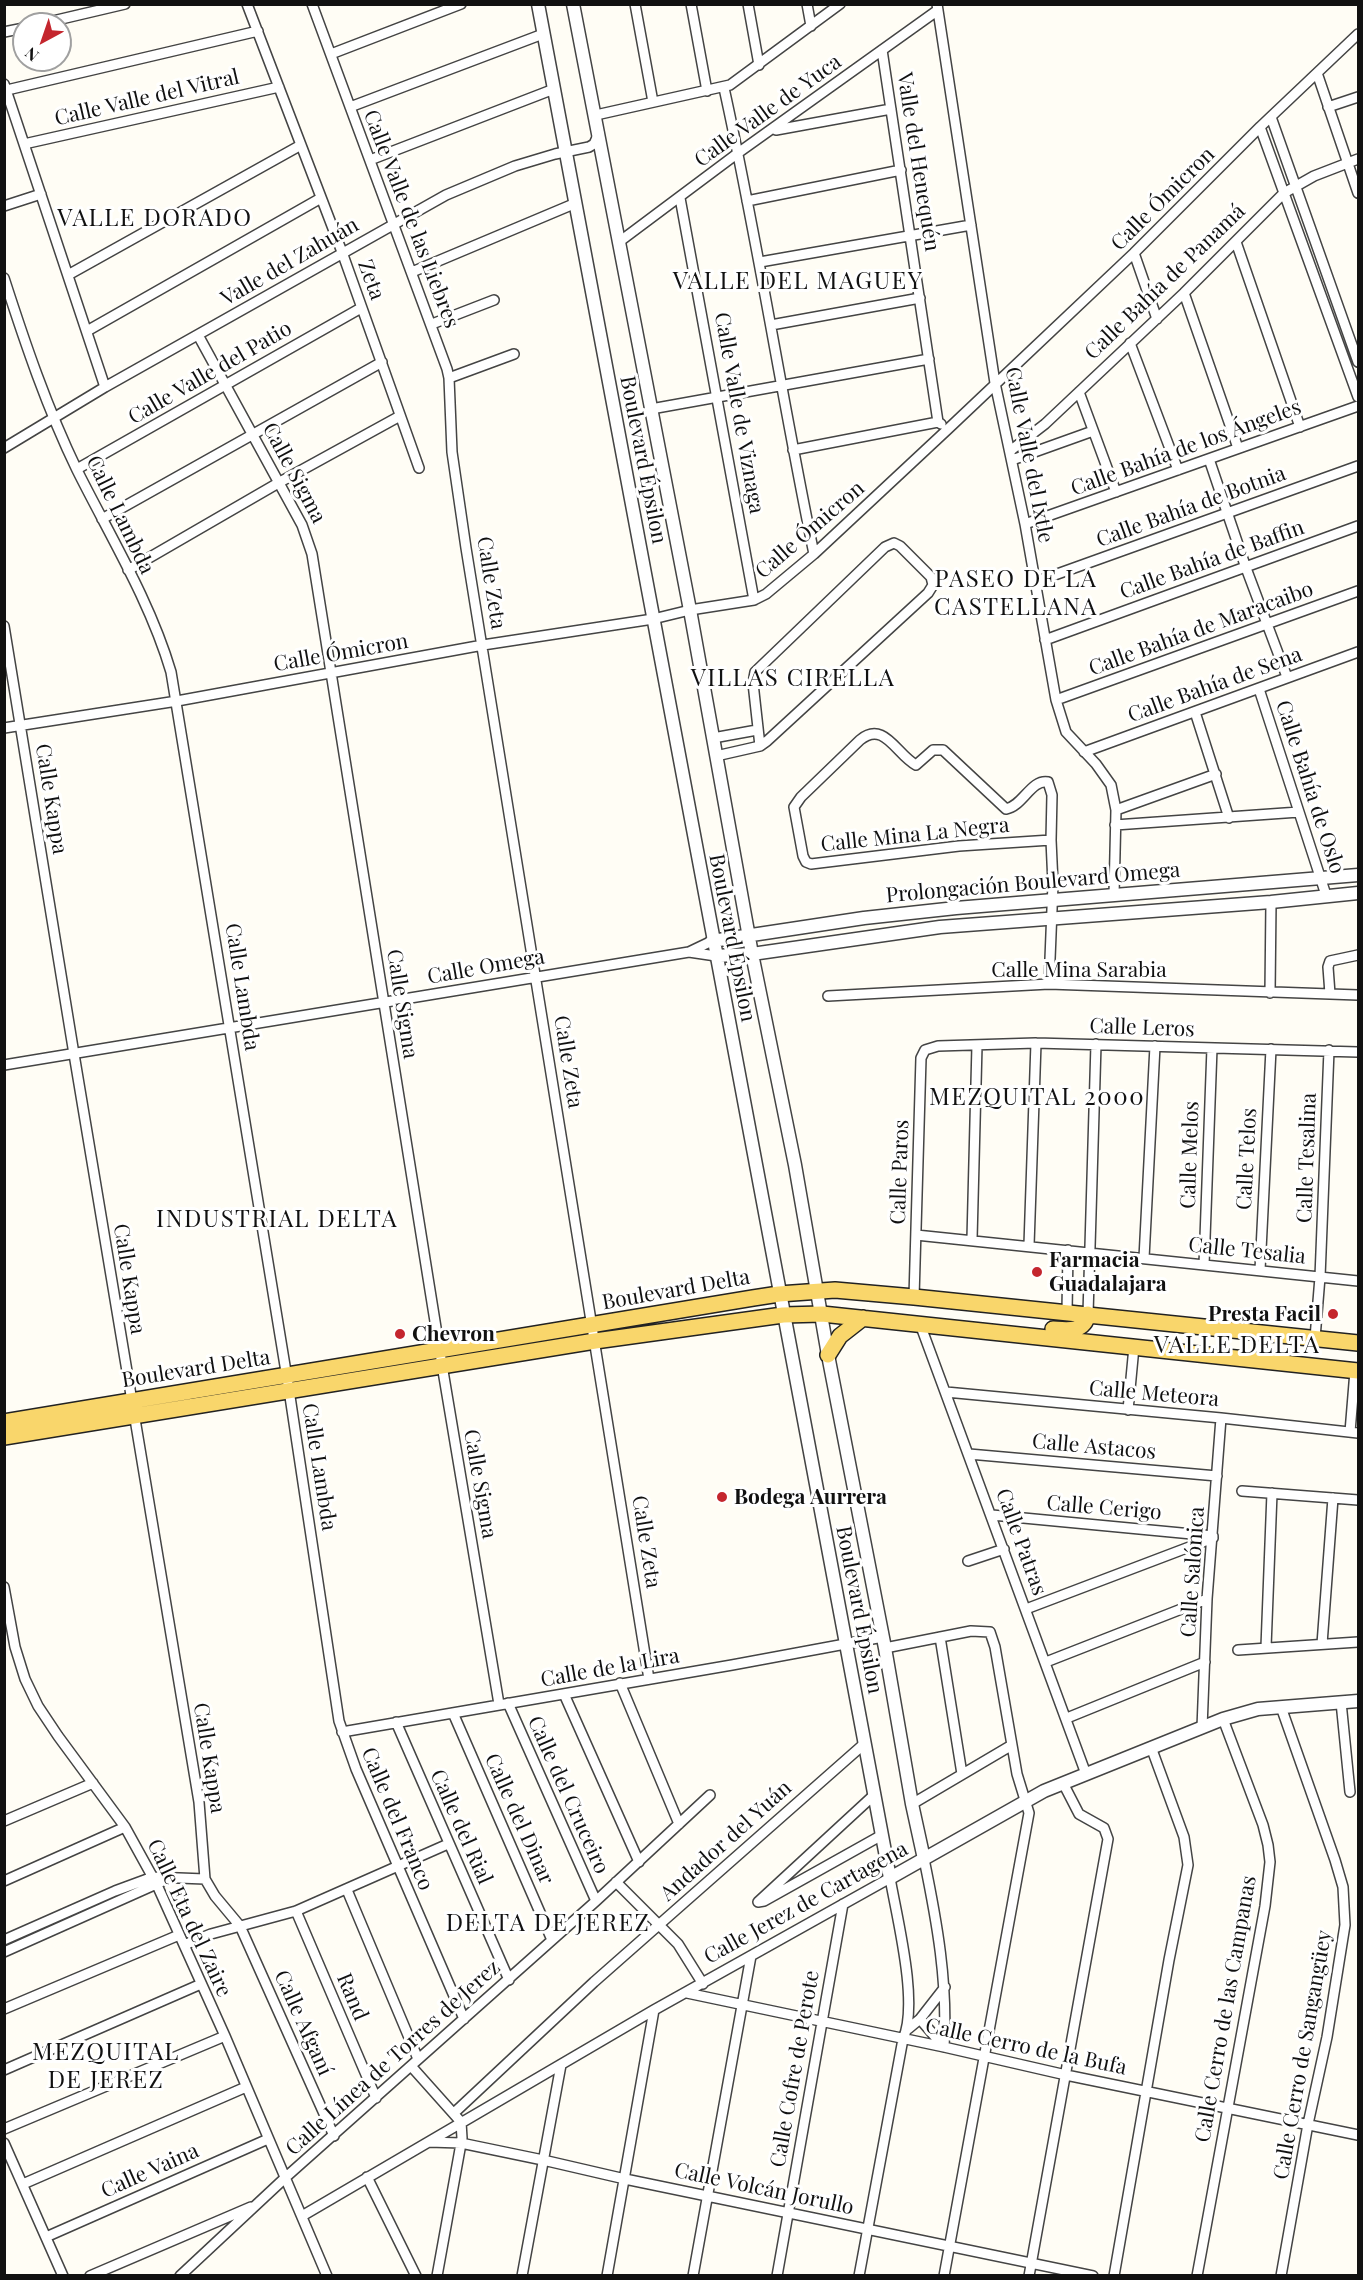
<!DOCTYPE html>
<html>
<head>
<meta charset="utf-8">
<style>
	body { margin:0 }
	#map { position:relative; width:1363px; height:2280px; overflow:hidden; background:#fffdf5; font-family:"Playfair Display",serif }
	canvas { display:block }
	.frame { position:absolute; inset:0; border:6px solid #111; pointer-events:none }
	.north { position:absolute; left:12px; top:12px; width:60px; height:60px; box-sizing:border-box; background:#fff; border:2px solid #a0a0a0; border-radius:50%; rotate:220deg; font-size:16px; font-weight:700; line-height:24px; text-align:center; color:#111 }
	.north::after { content:''; display:block; margin:auto; width:21px; height:27px; background:#c4262e; clip-path:polygon(50% 0,100% 100%,50% 72%,0 100%) }
</style>
</head>
<body>
<div id="map">
<canvas width="1363" height="2280"></canvas>
<div class="frame"></div>
<div class="north">N</div>
</div>
<script>
const ctx = document.querySelector('canvas').getContext('2d');
ctx.lineJoin = 'round';
function strokePath(path, color, width, dash) {
  ctx.strokeStyle = color;
  ctx.lineWidth = width;
  ctx.lineCap = dash ? 'butt' : 'round';
  ctx.setLineDash(dash || []);
  ctx.stroke(path);
}
function drawText(font, color, halo, rows, align = 'center') {
  ctx.font = font + ' "Playfair Display",serif';
  ctx.lineWidth = 6;
  ctx.setLineDash([]);
  ctx.textBaseline = 'middle';
  ctx.strokeStyle = halo;
  ctx.fillStyle = color;
  for (const [text, x, y, turn = 0] of rows) {
    ctx.save();
    ctx.translate(x, y);
    ctx.rotate((+turn || 0) * Math.PI / 180);
    ctx.textAlign = isNaN(turn) ? turn : align;
    if (halo) ctx.strokeText(text, 0, 0);
    ctx.fillText(text, 0, 0);
    ctx.restore();
  }
}
const minor = new Path2D(`
	M247,4L342,252L419,468
	M312,4L447,369L449,378L452,452L466,548L649,1679
	M635,4L653,102
	M691,4L707,91
	M748,4L759,65
	M807,4L811,26
	M937,4L995,383L1025,524L1056,700L1066,732L1096,764L1111,785L1116,810L1114,895
	M40,24L125,4
	M4,32L24,28
	M882,50L938,422
	M331,54L461,4
	M1317,73L1358,193
	M4,84L105,387
	M724,88C758,242 782,399 814,554
	M7,90L258,31
	M350,107L543,34
	M1328,107L1358,97
	M596,115L730,85L840,4
	M1271,117L1358,362
	M1260,127L1358,397
	M776,130L891,109
	M24,144L279,87
	M370,160L554,89
	M680,198L754,600
	M747,201L901,170
	M4,206L41,194
	M619,242L738,153L938,10
	M1236,242L1300,427
	M1134,253L1157,319
	M760,262L971,225
	M412,272L576,203
	M68,275L301,145
	M4,278C25,343 47,408 77,470C110,536 150,601 171,672L289,1390L339,1721L356,1769L464,2019
	M1184,293L1238,448
	M432,324L494,300
	M771,325L920,298
	M87,331L321,198
	M198,335L302,525L312,554L442,1365L499,1704
	M1130,343L1178,470
	M449,378L514,354
	M1079,392L1116,492
	M651,409L929,359
	M4,448L105,387L446,195L515,166L555,154L589,147L594,144L599,133
	M793,450L938,422L941,424
	M1010,451L1045,424L1184,293L1284,193L1314,176L1358,159
	M1209,459L1246,568L1287,677
	M1012,460L1093,431
	M77,469L361,308
	M102,519L382,362
	M1025,524L1358,406
	M128,570L280,482L400,416
	M1035,582L1358,466
	M4,626L74,1054L199,1802L205,1879L215,1896L240,1926L334,2136
	M1045,640L1358,526
	M1259,689L1326,895
	M1056,700L1358,591
	M1195,712L1229,818
	M4,728L177,701L483,645L653,619L690,610L754,600L766,594L814,554L948,429L1134,253L1260,127L1358,34
	M713,738L757,730
	M1084,752L1358,652
	M716,756L760,746L767,741L928,593L933,585L931,577L900,546L894,543L885,547L755,672L753,683L760,746
	M1116,810L1216,774
	M1115,825L1299,812
	M689,952L716,956
	M1049,984L1053,884L1051,840L1052,795L1048,782C1031,779 1023,806 1006,809L943,750H933L916,765C896,754 884,720 860,740L801,797L794,807L803,856L806,862L811,864L959,846L1051,840
	M1270,993L1271,902
	M1330,994L1328,967L1330,961L1358,955
	M828,996L1049,984L1358,995
	M4,1065L689,952L712,941
	M916,1235L1358,1281
	M972,1239L977,1045
	M1029,1245L1036,1043
	M1144,1258L1155,1046
	M1204,1265L1212,1048
	M1260,1270L1271,1049
	M914,1297L921,1058L925,1050L938,1046L1036,1043L1358,1052
	M1067,1312L1068,1250
	M1088,1314L1096,1044
	M920,1324L1086,1774
	M1315,1338L1320,1277L1329,1050
	M946,1392L1221,1418L1358,1433
	M1128,1410L1134,1347
	M1350,1432L1355,1371
	M969,1454L1217,1476
	M1242,1491L1358,1500
	M992,1515L1213,1536
	M968,1561L1004,1549
	M4,1587L15,1647L25,1679L38,1706L58,1736L125,1827L157,1885L225,2036L327,2276
	M1026,1609L1213,1538
	M940,1637L962,1774
	M1322,1644L1333,1498
	M1266,1647L1272,1493
	M885,1648L971,1631L990,1632L995,1647L1017,1774L1029,1813L944,2276
	M1238,1650L1358,1642
	M1046,1662L1207,1599
	M620,1683L679,1824
	M564,1694L639,1862
	M1341,1702L1350,1792
	M508,1703L596,1901
	M453,1713L552,1940
	M1067,1718L1205,1662
	M396,1722L509,1980
	M1202,1728L1207,1599L1221,1418
	M342,1732L732,1665L883,1637
	M874,1795L758,1902L764,1901L882,1835
	M912,1804L1012,1745
	M4,1821L93,1783
	M924,1859C937,1922 948,1983 944,2047
	M4,1881L125,1827
	M616,1882L678,1944L703,1984
	M347,1890L418,2059
	M296,1911L376,2098
	M4,1940L115,1891L153,1877L205,1879
	M184,1945L211,1934L296,1911L448,1844
	M4,1952L161,1882
	M687,1993L944,2047L1066,2075L1358,2135
	M4,2009L179,1935
	M920,2019L944,2047
	M908,2029L920,2019L945,1987
	M411,2066L461,2122L462,2138L437,2276
	M4,2070L201,1984
	M454,2113L594,1982L864,1744
	M4,2129L225,2036
	M429,2142L461,2143L543,2160L625,2179L1093,2276
	M4,2143L63,2276
	M367,2177L416,2276
	M23,2184L246,2087
	M302,2216L654,2010L890,1878C897,1918 919,2004 903,2039L859,2276
	M46,2237L268,2139
	M90,2276L251,2207
	M180,2276L286,2177L596,1901L710,1795
	M522,2276L561,2065
	M607,2276L654,2010
	M693,2276L751,1956
	M777,2276L843,1904
	M1029,2276L1108,1839L1104,1828L1079,1814L1063,1783
	M1114,2276L1169,1960L1188,1865L1184,1837L1151,1747
	M1197,2276L1265,1906L1270,1862L1268,1845L1263,1825L1223,1719
	M1281,2276L1308,2124L1327,2037L1345,1925L1343,1887L1335,1860L1281,1707`);
const tertiary = new Path2D(`
	M538,4L890,1878L1044,1791L1223,1719L1258,1709L1358,1701
	M573,4L690,610L752,954L795,1165L828,1355L885,1648L912,1804L924,1859
	M712,941L864,918L956,908L1358,875
	M716,956L752,954L940,927L1271,902L1358,893`);
const primary = new Path2D(`
	M1053,1329C1068,1330 1084,1333 1088,1314
	M828,1355L840,1336L863,1318
	M4,1422L753,1298L779,1294L835,1290L914,1297L1358,1343
	M4,1437L595,1341L783,1315L822,1314L1358,1371`);
strokePath(minor, '#444', 12);
strokePath(tertiary, '#444', 15);
strokePath(primary, '#222', 18);
strokePath(minor, '#fff', 9);
strokePath(tertiary, '#fff', 12);
strokePath(primary, '#f9d66b', 15);
for (const [x, y, r, color] of [
	[1037,1272,6,"#c4262e"],
	[1333,1314,6,"#c4262e"],
	[400,1334,6,"#c4262e"],
	[722,1497,6,"#c4262e"]
]) {
  const dot = new Path2D();
  dot.arc(x, y, r, 0, 2 * Math.PI);
  ctx.fillStyle = color;
  ctx.fill(dot);
  strokePath(dot, '#fff', 2);
}
drawText('21px', '#111', '#fff', [
	["Calle Valle del Vitral",147,98,-13],
	["Calle Valle de Yuca",768,111,-36],
	["Valle del Henequén",918,162,81],
	["Calle Ómicron",1163,199,-45],
	["Calle Valle de las Liebres",411,219,69],
	["Valle del Zahuán",290,262,-30],
	["Zeta",371,280,70],
	["Calle Bahía de Panamá",1165,282,-44],
	["Calle Valle del Patio",210,373,-30],
	["Calle Valle de Viznaga",739,413,80],
	["Calle Bahía de los Ángeles",1186,448,-20],
	["Calle Valle del Ixtle",1029,455,79],
	["Boulevard Épsilon",643,460,79],
	["Calle Sigma",294,473,62],
	["Calle Bahía de Botnia",1191,507,-20],
	["Calle Lambda",120,515,64],
	["Calle Ómicron",810,530,-41],
	["Calle Bahía de Baffin",1212,560,-20],
	["Calle Zeta",491,583,81],
	["Calle Bahía de Maracaibo",1201,629,-20],
	["Calle Ómicron",341,653,-10],
	["Calle Bahía de Sena",1215,685,-20],
	["Calle Bahía de Oslo",1310,787,72],
	["Calle Kappa",51,799,81],
	["Calle Mina La Negra",915,835,-6],
	["Prolongación Boulevard Omega",1033,883,-5],
	["Boulevard Épsilon",732,938,79],
	["Calle Omega",486,967,-10],
	["Calle Mina Sarabia",1079,970],
	["Calle Lambda",242,987,81],
	["Calle Sigma",402,1004,81],
	["Calle Leros",1142,1028,2],
	["Calle Zeta",568,1062,81],
	["Calle Melos",1190,1155,-88],
	["Calle Tesalina",1307,1158,-88],
	["Calle Telos",1247,1159,-87],
	["Calle Paros",900,1172,-88],
	["Calle Tesalia",1247,1251,6],
	["Calle Kappa",129,1279,81],
	["Boulevard Delta",676,1290,-10],
	["Boulevard Delta",196,1369,-9],
	["Calle Meteora",1154,1394,5],
	["Calle Astacos",1094,1447,5],
	["Calle Lambda",319,1467,81],
	["Calle Sigma",480,1484,80],
	["Calle Cerigo",1104,1508,5],
	["Calle Zeta",646,1542,81],
	["Calle Patras",1021,1542,70],
	["Calle Salónica",1193,1572,-86],
	["Boulevard Épsilon",859,1610,79],
	["Calle de la Lira",610,1668,-10],
	["Calle Kappa",209,1758,81],
	["Calle del Cruceiro",568,1795,66],
	["Calle del Franco",397,1819,67],
	["Calle del Dinar",519,1819,66],
	["Calle del Rial",461,1827,66],
	["Andador del Yuán",726,1841,-42],
	["Calle Jerez de Cartagena",806,1903,-29],
	["Calle Eta del Zaire",189,1918,65],
	["Rand",352,1997,67],
	["Calle Cerro de las Campanas",1226,2009,-80],
	["Calle Afganí",303,2023,66],
	["Calle Cerro de la Bufa",1026,2047,12],
	["Calle Cerro de Sangangüey",1303,2055,-80],
	["Calle Línea de Torres de Jerez",393,2058,-42],
	["Calle Cofre de Perote",795,2069,-80],
	["Calle Vaina",150,2171,-24],
	["Calle Volcán Jorullo",764,2189,12]
]);
drawText('bold 21px', '#111', '#fff', [
	["Farmacia",1049,1260],
	["Guadalajara",1049,1284],
	["Presta Facil",1321,1314,"right"],
	["Chevron",412,1334],
	["Bodega Aurrera",734,1497]
], 'left');
ctx.letterSpacing = '1.5px';
drawText('24px', '#111', '#fff', [
	["VALLE DORADO",155,219],
	["VALLE DEL MAGUEY",798,282],
	["PASEO DE LA",1016,580],
	["CASTELLANA",1016,608],
	["VILLAS CIRELLA",793,679],
	["MEZQUITAL 2000",1037,1098],
	["INDUSTRIAL DELTA",277,1220],
	["VALLE DELTA",1237,1346],
	["DELTA DE JEREZ",548,1924],
	["MEZQUITAL",106,2053],
	["DE JEREZ",106,2081]
]);
ctx.letterSpacing = '0px';
</script>
</body>
</html>
